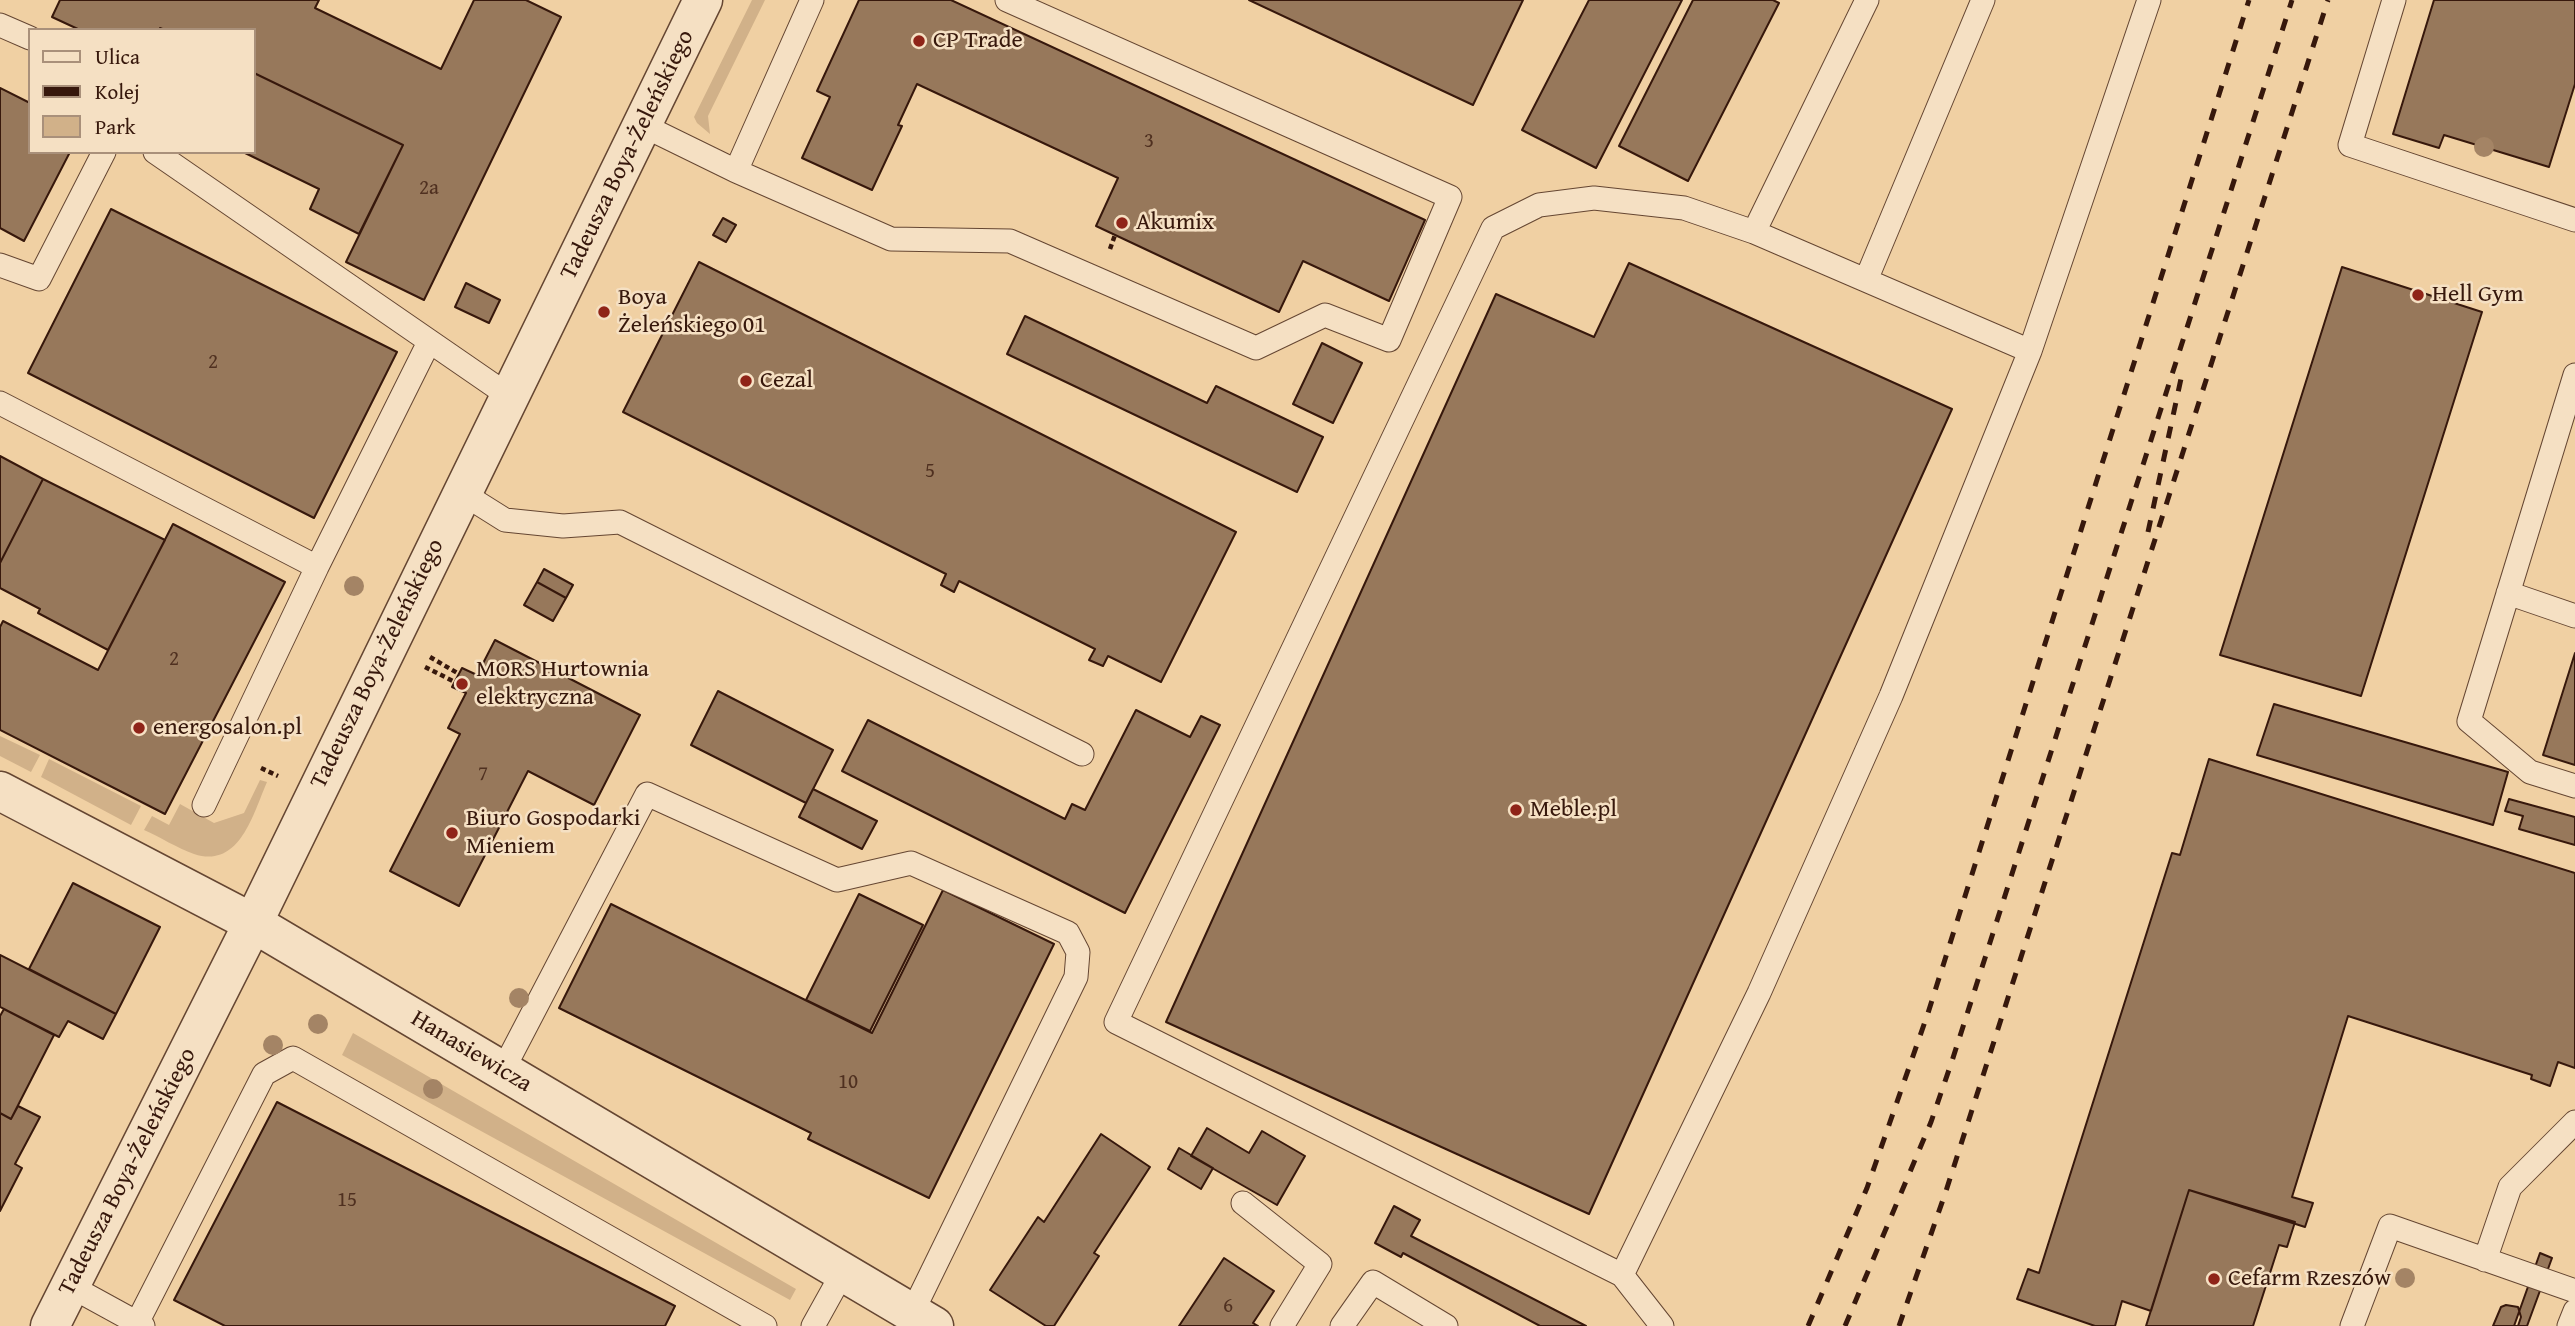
<!DOCTYPE html>
<html>
<head>
<meta charset="utf-8">
<style>
	body { margin:0 }
	#map { position:relative; width:2575px; height:1326px; overflow:hidden; background:#f0d0a3; font-family:"Gentium Book Plus",serif }
	canvas { display:block }
	.legend { position:absolute; left:28px; top:28px; width:228px; height:126px; box-sizing:border-box; background:#f5e0c3; border:2px solid #a9907a; margin:0; padding:9px 12px; list-style:none; font-size:21px; color:#37180c }
	.legend li { display:flex; align-items:center; gap:14px; height:35px }
	.legend b { width:35px; border:2px solid #a9907a }
</style>
</head>
<body>
<div id="map">
<canvas width="2575" height="1326"></canvas>
<ul class="legend">
<li><b style="height:9px;background:#f5e0c3"></b>Ulica</li>
<li><b style="height:9px;background:#37180c"></b>Kolej</li>
<li><b style="height:19px;background:#d1b189"></b>Park</li>
</ul>
</div>
<script>
const ctx = document.querySelector('canvas').getContext('2d');
ctx.lineJoin = 'round';
function paint(path, color) {
  ctx.fillStyle = color;
  ctx.fill(path, 'evenodd');
}
function strokePath(path, color, width, dash) {
  ctx.strokeStyle = color;
  ctx.lineWidth = width;
  ctx.lineCap = dash ? 'butt' : 'round';
  ctx.setLineDash(dash || []);
  ctx.stroke(path);
}
function drawText(font, color, halo, rows, align = 'center') {
  ctx.font = font + ' "Gentium Book Plus",serif';
  ctx.lineWidth = 5;
  ctx.setLineDash([]);
  ctx.textBaseline = 'middle';
  ctx.strokeStyle = halo;
  ctx.fillStyle = color;
  for (const [text, x, y, turn = 0] of rows) {
    ctx.save();
    ctx.translate(x, y);
    ctx.rotate((+turn || 0) * Math.PI / 180);
    ctx.textAlign = isNaN(turn) ? turn : align;
    if (halo) ctx.strokeText(text, 0, 0);
    ctx.fillText(text, 0, 0);
    ctx.restore();
  }
}
paint(new Path2D(`
	M752,0H765L708,116L710,134L697,123L694,117Z
	M0,736L40,755L31,772L0,756Z
	M49,759L141,806L131,825L41,777Z
	M260,780L267,782C253,814 240,869 194,854C177,848 160,837 144,830L152,816L169,825L180,804L214,823L244,813Z
	M353,1033L796,1289L790,1300L342,1055Z`), '#d1b189');
const building = new Path2D(`
	M60,0H319L315,8L441,69L474,0H526L561,17L424,300L346,262L403,145L254,73V30H165L160,28L159,30H80L52,17Z
	M859,0H951L1425,220L1389,301L1303,261L1279,312L1096,226L1118,178L917,84L898,125L902,126L872,190L802,158L830,97L817,91Z
	M1249,0H1523L1473,105Z
	M1589,0H1682L1596,168L1522,130Z
	M1693,0H1773L1779,3L1688,181L1619,146Z
	M2434,0H2575V84L2549,167L2444,135L2439,148L2393,134Z
	M254,73L403,145L359,234L310,209L319,189L243,152H254Z
	M0,88L30,103V152H70L24,241L0,228Z
	M111,209L397,352L314,518L28,373Z
	M723,218L736,225L726,242L713,235Z
	M699,262L1236,532L1161,682L1108,656L1103,666L1089,660L1095,649L959,581L954,592L941,585L946,574L623,412Z
	M1629,263L1952,409L1589,1214L1166,1022L1496,294L1594,337Z
	M2342,267L2482,312L2361,696L2220,655Z
	M466,283L500,300L489,323L455,307Z
	M1025,316L1207,403L1216,386L1323,437L1297,492L1007,354Z
	M1322,343L1362,363L1333,423L1293,404Z
	M0,456L43,479L0,563Z
	M43,479L165,540L108,650L38,613L40,609L0,588V563Z
	M173,524L285,582L165,814L0,730V627L3,621L98,670Z
	M544,569L573,585L566,598L537,582Z
	M537,582L566,598L553,621L524,605Z
	M495,640L640,715L594,805L528,771L459,906L390,871L460,734L448,728L466,693L452,687L462,668L477,675Z
	M2575,653V765L2543,755Z
	M718,691L833,750L806,803L691,745Z
	M2274,704L2508,772L2493,825L2257,755Z
	M1136,710L1190,737L1201,716L1220,725L1125,913L842,771L868,720L1065,819L1072,804L1085,810Z
	M2209,759L2575,873V1068L2558,1062L2550,1086L2531,1079L2532,1075L2348,1016L2292,1197L2313,1203L2305,1227L2189,1190L2151,1311L2122,1301L2115,1326H2095L2017,1299L2028,1269L2039,1273L2172,853L2180,855Z
	M813,789L877,821L862,849L799,817Z
	M2509,799L2575,817V845L2519,829L2523,816L2505,811Z
	M73,883L160,927L116,1014L29,969Z
	M943,890L1054,944L929,1198L808,1139L811,1133L559,1008L611,904L872,1033Z
	M859,894L923,925L870,1031L806,1000Z
	M0,955L116,1014L103,1039L68,1021L59,1037L0,1007Z
	M4,1009L54,1035L11,1119L0,1113V1016Z
	M277,1102L675,1306L665,1326H225L174,1300Z
	M18,1106L40,1117L15,1164L22,1168L0,1211V1113L11,1119Z
	M1207,1128L1249,1153L1262,1131L1305,1156L1277,1205L1191,1156Z
	M1101,1134L1150,1167L1094,1253L1099,1256L1054,1326H1046L990,1290L1038,1217L1044,1222Z
	M1179,1148L1213,1168L1201,1189L1168,1169Z
	M2189,1190L2295,1222L2287,1247L2279,1245L2253,1326H2146Z
	M1394,1206L1420,1220L1411,1236L1586,1326H1540L1403,1253L1401,1257L1375,1243Z
	M2540,1253L2552,1258L2527,1326H2514Z
	M1224,1258L1274,1291L1253,1323L1258,1326H1179Z
	M2506,1305L2518,1307L2521,1317L2518,1326H2493L2501,1307Z`);
paint(building, '#97785b');
strokePath(building, '#37180c', 2);
const lane = new Path2D(`
	M2394,0L2350,145L2575,220
	M0,25L30,38
	M642,125L736,171L891,239L1010,241L1256,348L1325,315L1389,340L1450,197L1007,0
	M155,152L509,396
	M736,171L812,0
	M1754,232L1867,0
	M0,265L39,279L104,152
	M1866,280L1983,0
	M2575,375L2469,721L2530,772L2575,786
	M0,403L317,567L429,342
	M462,493L505,520L563,526L620,522L1082,754
	M2508,593L2575,616
	M204,805L317,567
	M503,1070L647,794L837,880L911,863L1068,933L1078,952L1076,977L912,1313
	M1243,1203L1320,1264L1282,1326
	M2485,1260L2510,1187L2575,1122
	M1622,1275L1116,1022L1493,228L1539,205L1594,198L1684,208L1754,232L2030,351
	M70,1286L143,1326
	M137,1323L264,1074L293,1058L765,1326
	M813,1326L843,1272
	M1342,1326L1373,1282L1446,1326
	M1662,1326L1622,1275L1759,993L1891,696L2030,351L2149,0
	M2352,1326L2390,1226L2575,1291
	M2569,1326L2575,1311`);
const street = new Path2D(`
	M0,791L253,923L934,1326
	M50,1326L253,923L703,0`);
strokePath(lane, '#654632', 25);
strokePath(street, '#654632', 41);
strokePath(new Path2D(`
	M1110,249L1115,235
	M430,657L459,674
	M425,667L455,682
	M261,768L278,776`), '#37180c', 4.5, [5, 3.5]);
strokePath(lane, '#f5e0c3', 23);
strokePath(street, '#f5e0c3', 38);
strokePath(new Path2D(`
	M2148,532L2182,374
	M1808,1326L1867,1188L1928,1013L2249,0
	M1845,1326L1931,1122L1952,1061L2292,0
	M1899,1326L1946,1191L2328,0`), '#37180c', 5, [12, 12]);
ctx.fillStyle = '#a48465';
for (const [x, y] of [
	[2484,147],
	[354,586],
	[519,998],
	[318,1024],
	[273,1045],
	[433,1089],
	[2405,1278]
]) {
  ctx.beginPath();
  ctx.arc(x, y, 10, 0, 2 * Math.PI);
  ctx.fill();
}
for (const [x, y, r, color] of [
	[919,41,7,"#8f2418"],
	[1122,223,7,"#8f2418"],
	[2418,295,7,"#8f2418"],
	[604,312,7,"#8f2418"],
	[746,381,7,"#8f2418"],
	[462,684,7,"#8f2418"],
	[139,728,7,"#8f2418"],
	[1516,810,7,"#8f2418"],
	[452,833,7,"#8f2418"],
	[2214,1279,7,"#8f2418"]
]) {
  const dot = new Path2D();
  dot.arc(x, y, r, 0, 2 * Math.PI);
  ctx.fillStyle = color;
  ctx.fill(dot);
  strokePath(dot, '#f5e0c3', 2.5);
}
drawText('21px', '#4f3020', null, [
	["3",1149,142],
	["2a",429,189],
	["2",213,363],
	["5",930,472],
	["2",174,660],
	["7",483,775],
	["10",848,1083],
	["15",347,1201],
	["6",1228,1307]
]);
drawText('24px', '#37180c', '#f5e0c3', [
	["CP Trade",933,41],
	["Akumix",1136,223],
	["Hell Gym",2432,295],
	["Boya",618,298],
	["Żeleńskiego 01",618,326],
	["Cezal",760,381],
	["MORS Hurtownia",476,670],
	["elektryczna",476,698],
	["energosalon.pl",153,728],
	["Meble.pl",1530,810],
	["Biuro Gospodarki",466,819],
	["Mieniem",466,847],
	["Cefarm Rzeszów",2228,1279]
], 'left');
drawText('24px', '#37180c', '#f5e0c3', [
	["Tadeusza Boya-Żeleńskiego",628,155,-64],
	["Tadeusza Boya-Żeleńskiego",378,664,-64],
	["Hanasiewicza",471,1052,31],
	["Tadeusza Boya-Żeleńskiego",128,1172,-63]
]);
</script>
</body>
</html>
